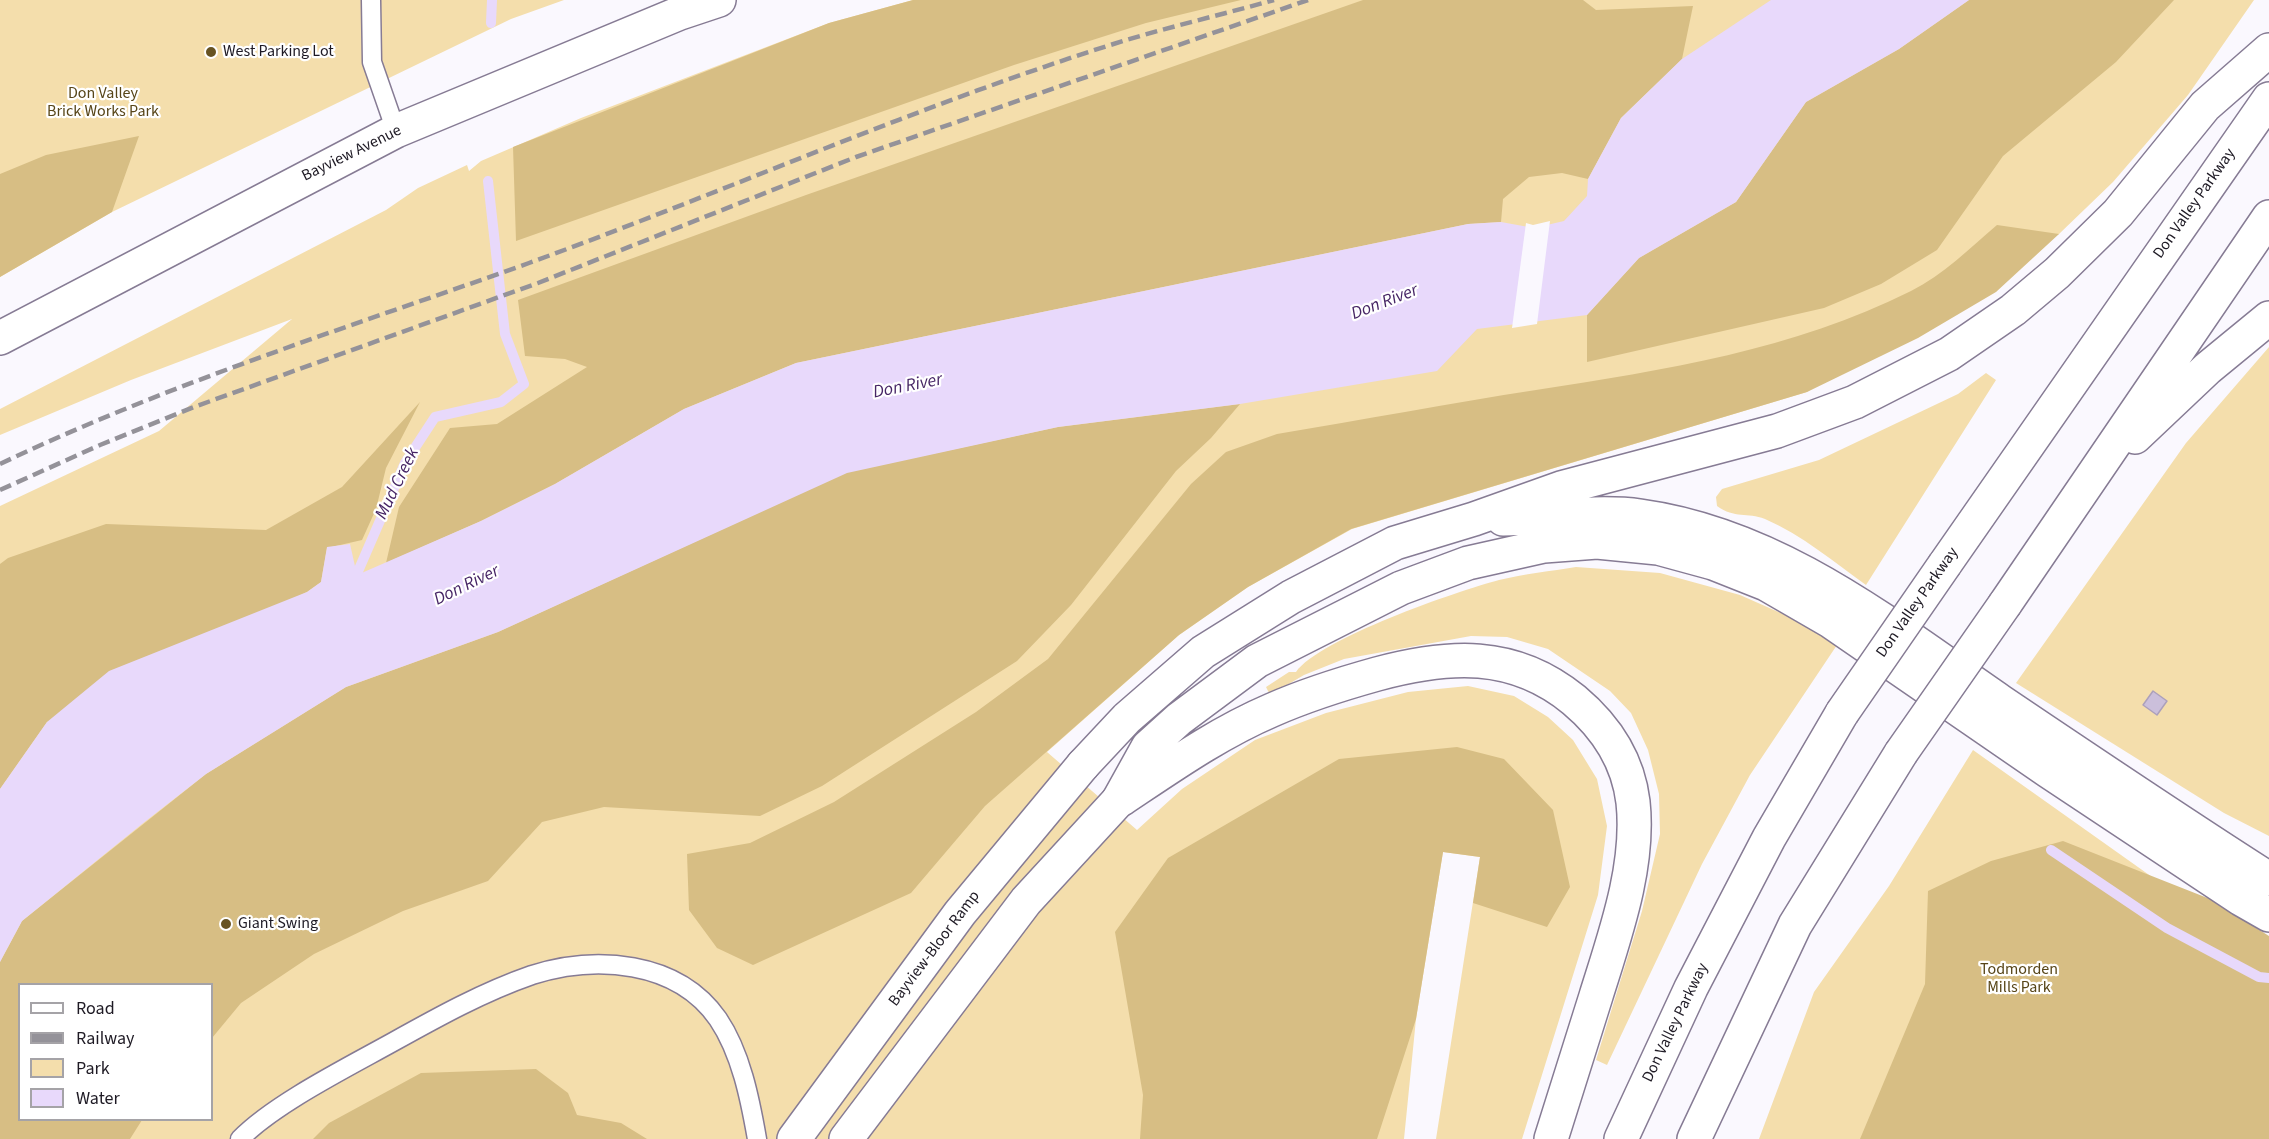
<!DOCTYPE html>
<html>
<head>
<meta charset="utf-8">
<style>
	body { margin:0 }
	#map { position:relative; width:2269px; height:1139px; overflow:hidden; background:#faf8fe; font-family:"Source Sans 3",sans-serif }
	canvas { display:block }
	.legend { position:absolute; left:18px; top:983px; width:195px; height:138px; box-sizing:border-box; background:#fff; border:2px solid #a5a3a7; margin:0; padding:8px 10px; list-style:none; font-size:18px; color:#1e1a24 }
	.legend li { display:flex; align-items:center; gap:12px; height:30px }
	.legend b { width:30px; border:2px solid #a5a3a7 }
</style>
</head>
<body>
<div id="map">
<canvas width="2269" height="1139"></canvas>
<ul class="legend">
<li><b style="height:8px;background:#fff"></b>Road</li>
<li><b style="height:8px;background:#949299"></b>Railway</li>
<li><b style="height:16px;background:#f4deac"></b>Park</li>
<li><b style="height:16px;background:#e8d9fb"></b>Water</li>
</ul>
</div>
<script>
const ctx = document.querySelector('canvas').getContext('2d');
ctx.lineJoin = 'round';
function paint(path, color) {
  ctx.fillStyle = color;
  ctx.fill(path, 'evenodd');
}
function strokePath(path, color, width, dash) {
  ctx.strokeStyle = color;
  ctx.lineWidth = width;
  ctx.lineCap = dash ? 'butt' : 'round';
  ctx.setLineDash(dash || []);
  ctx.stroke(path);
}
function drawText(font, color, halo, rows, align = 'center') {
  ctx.font = font + ' "Source Sans 3",sans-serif';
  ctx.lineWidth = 4.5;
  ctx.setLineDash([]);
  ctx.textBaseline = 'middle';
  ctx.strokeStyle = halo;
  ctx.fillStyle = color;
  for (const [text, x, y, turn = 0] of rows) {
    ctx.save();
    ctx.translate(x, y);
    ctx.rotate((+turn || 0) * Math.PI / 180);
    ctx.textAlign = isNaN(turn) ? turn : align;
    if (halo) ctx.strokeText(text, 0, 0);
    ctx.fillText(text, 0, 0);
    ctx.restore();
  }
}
paint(new Path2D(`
	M0,0H564L511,19L112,212L0,277Z
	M913,0H2254L2188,95L2113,182L2059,234L1807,392L1352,529L1248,587L1179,635L1047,752L1137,830L1182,789L1255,740L1326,713L1408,692L1468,686L1514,696L1548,717L1573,740L1597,779L1607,826L1598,895L1522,1139H1436L1480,857L1443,852L1416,1019L1404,1139H0V506L159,431L292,319L131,380L0,435V409L386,210L418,188L467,165L469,171L481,161L581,118L829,23ZM20,984H212V1120H20Z
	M2269,347V836L2224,813L2016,683L2186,443Z
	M1986,373L1996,380L1866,585C1834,562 1802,535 1765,519C1747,512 1735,519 1717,506L1716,497L1722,489L1819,460L1958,394Z
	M1576,567L1660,573L1740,595L1783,614L1837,645L1750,775L1702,864L1607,1065L1596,1060L1642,911L1660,834L1659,794L1648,750L1631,713L1610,691L1548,649L1507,637L1471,636L1344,659L1304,675L1270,695L1266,687L1289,672H1296C1319,639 1457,591 1499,580C1524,574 1551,571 1576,567Z
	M1973,750L2176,894L2269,1139H1759L1814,992L1889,886Z`), '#f4deac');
paint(new Path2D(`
	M913,0H1241L1146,23L1014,65L516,241L513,147L829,23Z
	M1363,0H1583L1596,10L1693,6L1682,59L1621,118L1588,179L1562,173L1529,177L1503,199L1501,222L1468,224L796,363L684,409L555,484L481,521L386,563L399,507L450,428L497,424L587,367L565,359L525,356L518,300L806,195Z
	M1969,0H2174L2116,62L2003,156L1937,250L1881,284L1824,308L1587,362V315L1639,258L1736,202L1806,102L1899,49Z
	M139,136L112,212L0,277V174L46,155Z
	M1997,225L2059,234L1996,292L1918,338L1807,392L1351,529L1248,587L1179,635L985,806L911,893L753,965L717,948L689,910L687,854L750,843L834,802L976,712L1048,659L1191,484L1226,452L1277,434C1363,420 1450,403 1536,390C1664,370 1794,350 1911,291C1943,275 1970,248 1997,225Z
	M420,402L386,468L376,509L362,540L327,548L321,582L307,592L47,722L0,789V564L8,558L106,524L266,530L342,487Z
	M1240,404L1211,438L1176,471L1071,605L1017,661L822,786L760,816L604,807L542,822L488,881L403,911L314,954L241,1003L212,1038V984H20V1120H142L130,1139H0V962L22,921L206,774L346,687L498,632L847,472L1058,427Z
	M1457,747L1504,759L1553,810L1570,887L1547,927L1473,903L1480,857L1443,852L1416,1019L1377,1139H1140L1143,1095L1115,932L1168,858L1339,759Z
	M2063,841L2210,899L2269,936V1139H1860L1925,984L1928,891L1991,861Z
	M536,1069L568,1093L577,1115L621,1123L647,1139H313L329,1123L421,1073Z`), '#d7be84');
paint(new Path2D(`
	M1771,0H1969L1899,49L1806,102L1736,202L1639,258L1587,315L1477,329L1437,371L1240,404L1058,427L847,473L498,632L346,687L206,774L142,824L22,921L0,962V789L47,722L109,671L307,592L321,582L327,547L350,544L357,575L481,521L555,484L684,409L796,363L1468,224L1501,222L1534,228L1564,221L1587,196L1588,179L1621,118L1682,59Z`), '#e8d9fb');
paint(new Path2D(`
	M1550,221L1537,324L1512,328L1526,223L1533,225Z`), '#faf8fe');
strokePath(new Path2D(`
	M491,23L492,0
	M355,589L356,576L405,463L435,417L501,402L524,384L505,334L488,181
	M2051,850L2167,928L2259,977L2269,978`), '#e8d9fb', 10);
const building = new Path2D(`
	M2153,691L2167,701L2157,715L2143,705Z`);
paint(building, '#cbbfdb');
strokePath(building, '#aca0bb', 1.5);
const service = new Path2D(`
	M371,0L372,62L396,131
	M240,1139C274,1104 348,1067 393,1042C438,1017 483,992 532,975C595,955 677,960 718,1019C741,1053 750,1099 757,1139`);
const secondary = new Path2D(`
	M0,338L396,131L680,13L719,0`);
const primary = new Path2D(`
	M794,1139L960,913L1083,765
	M846,1139L1026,901L1118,801`);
const motorway = new Path2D(`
	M2135,437L2208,368L2269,318
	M1503,519C1545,518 1599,510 1640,516C1778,535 1888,624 2000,701C2089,761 2178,821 2269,879
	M1945,564L2269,99
	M2005,604L2269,217
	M1083,765L1127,718L1203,652L1291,597L1395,543L1474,519L1561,488L1777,431L1855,402L1949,354L2013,310L2057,273L2118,213L2205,106L2269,50
	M1122,799C1170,767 1218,733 1272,710C1306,695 1341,684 1377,674C1448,655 1513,650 1574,700C1605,726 1628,760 1633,802C1640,866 1615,935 1596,996C1581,1043 1566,1091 1551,1139
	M1118,801L1148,747L1179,719L1257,661L1401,588L1468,563L1544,546L1597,542L1658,548L1713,563L1766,584L1830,621L2048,771L2241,899L2269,915
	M1621,1139L1691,988L1769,838L1842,713
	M1694,1139L1795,925L1901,753`);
strokePath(service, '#867b94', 21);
strokePath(secondary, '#867b94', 36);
strokePath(primary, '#867b94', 36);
strokePath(motorway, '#867b94', 36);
strokePath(service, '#fff', 18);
strokePath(secondary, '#fff', 33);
strokePath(primary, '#fff', 33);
strokePath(motorway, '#fff', 33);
strokePath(new Path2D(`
	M0,464C172,382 350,327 529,263C727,191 921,104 1123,41C1173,26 1224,14 1274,0
	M0,490L100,445L194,407L538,283L856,157L1308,0`), '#949299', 4.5, [12, 6]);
const motorwayBridge = new Path2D(`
	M1842,713L1945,564
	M1901,753L2005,604`);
strokePath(motorwayBridge, '#867b94', 36, []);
strokePath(motorwayBridge, '#fff', 33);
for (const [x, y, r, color] of [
	[211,52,6,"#675322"],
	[226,924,6,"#675322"]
]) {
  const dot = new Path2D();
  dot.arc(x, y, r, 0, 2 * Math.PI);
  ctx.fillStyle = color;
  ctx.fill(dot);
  strokePath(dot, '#fff', 2);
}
drawText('16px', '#1e1a24', '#fff', [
	["West Parking Lot",223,52],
	["Giant Swing",238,924]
], 'left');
drawText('16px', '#574518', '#fff', [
	["Don Valley",103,94],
	["Brick Works Park",103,112],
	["Todmorden",2019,970],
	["Mills Park",2019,988]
]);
drawText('16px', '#1e1a24', '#fff', [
	["Bayview Avenue",352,154,-26],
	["Don Valley Parkway",2195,204,-55],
	["Don Valley Parkway",1918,603,-55],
	["Bayview-Bloor Ramp",935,949,-53],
	["Don Valley Parkway",1676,1023,-64]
]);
drawText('italic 18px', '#462565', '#fff', [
	["Don River",1385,303,-21],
	["Don River",908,387,-11],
	["Mud Creek",398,484,-64],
	["Don River",467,586,-26]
]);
</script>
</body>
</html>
